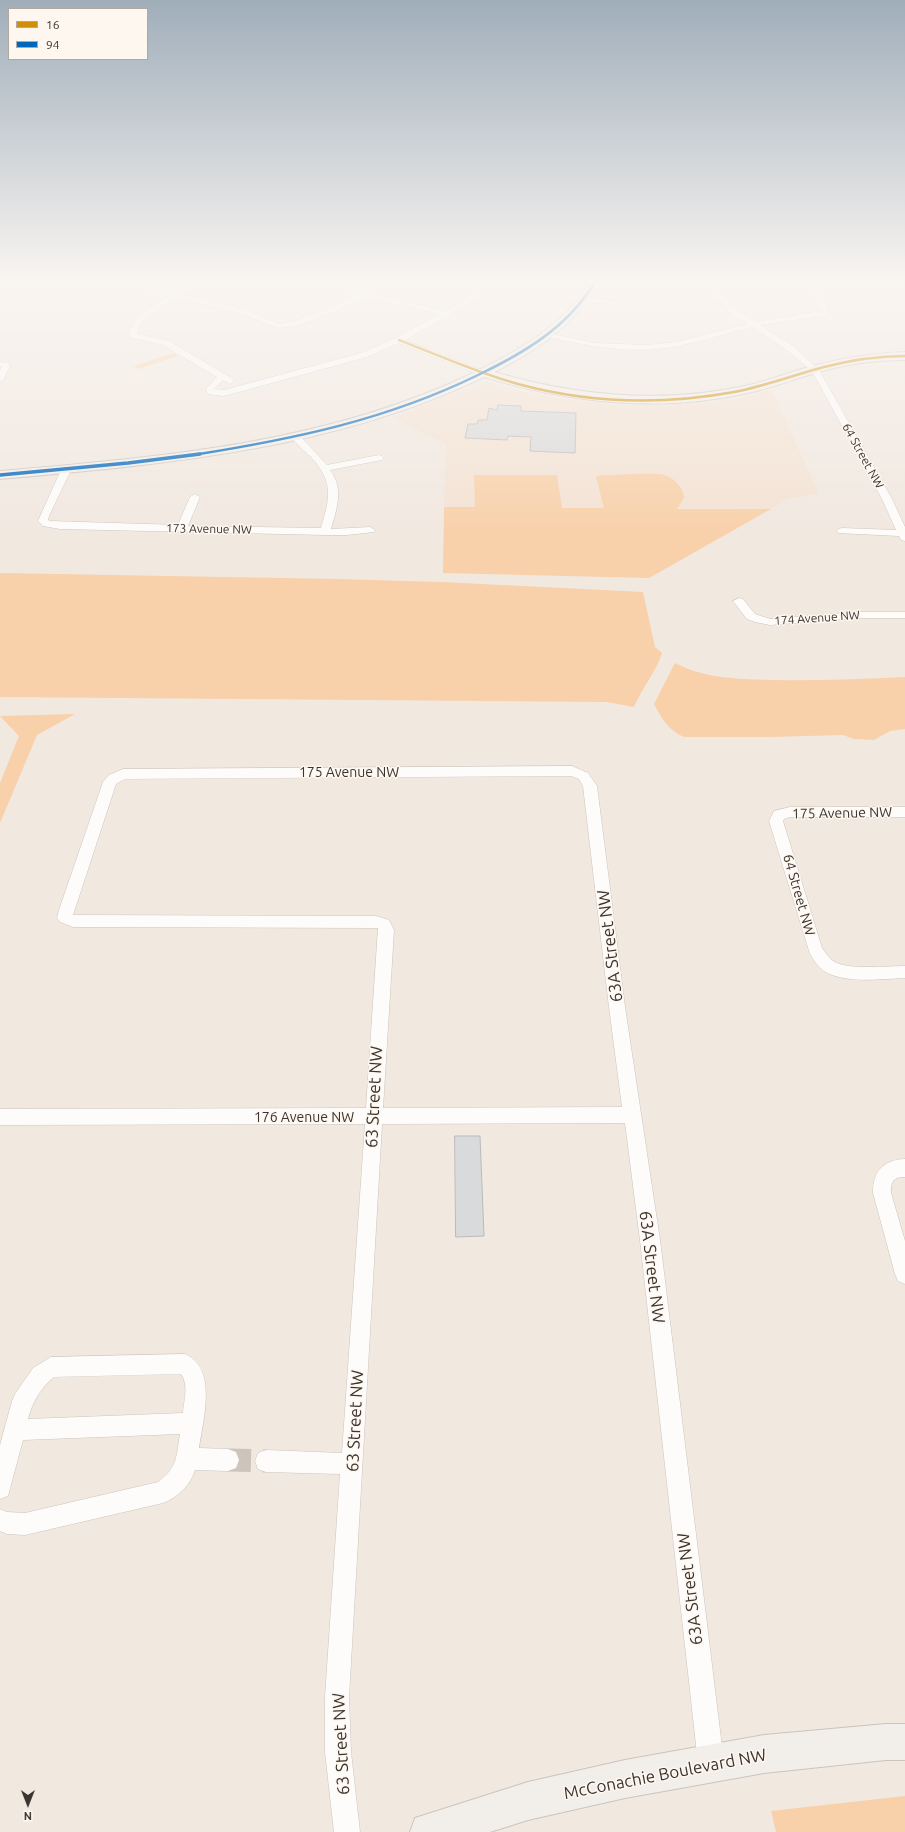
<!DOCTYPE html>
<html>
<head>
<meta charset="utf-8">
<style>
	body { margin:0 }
	#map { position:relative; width:905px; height:1832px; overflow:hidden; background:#f1e8e0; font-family:Ubuntu,sans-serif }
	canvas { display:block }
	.legend { position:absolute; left:8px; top:8px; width:140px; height:52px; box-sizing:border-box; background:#fef7f0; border:1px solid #b0a9a2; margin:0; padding:5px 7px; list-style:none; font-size:12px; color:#3b342e }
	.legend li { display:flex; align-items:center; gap:8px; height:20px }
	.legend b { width:20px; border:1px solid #b0a9a2 }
	.north { position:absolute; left:8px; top:1784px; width:40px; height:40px; -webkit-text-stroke:3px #fef7f0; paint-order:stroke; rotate:180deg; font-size:11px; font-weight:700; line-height:16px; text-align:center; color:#3b342e }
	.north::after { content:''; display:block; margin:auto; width:14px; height:18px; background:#3b342e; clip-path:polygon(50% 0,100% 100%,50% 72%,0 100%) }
</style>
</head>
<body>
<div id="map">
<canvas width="905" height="1832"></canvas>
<ul class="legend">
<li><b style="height:5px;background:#d18f09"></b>16</li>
<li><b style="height:5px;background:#0065bd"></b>94</li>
</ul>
<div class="north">N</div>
</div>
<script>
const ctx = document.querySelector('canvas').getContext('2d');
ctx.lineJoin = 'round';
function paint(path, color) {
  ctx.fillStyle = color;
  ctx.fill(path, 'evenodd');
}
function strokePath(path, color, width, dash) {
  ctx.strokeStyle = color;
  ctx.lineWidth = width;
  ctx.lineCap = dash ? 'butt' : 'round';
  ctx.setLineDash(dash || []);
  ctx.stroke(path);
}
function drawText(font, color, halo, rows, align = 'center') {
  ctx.font = font + ' Ubuntu,sans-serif';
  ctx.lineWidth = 3;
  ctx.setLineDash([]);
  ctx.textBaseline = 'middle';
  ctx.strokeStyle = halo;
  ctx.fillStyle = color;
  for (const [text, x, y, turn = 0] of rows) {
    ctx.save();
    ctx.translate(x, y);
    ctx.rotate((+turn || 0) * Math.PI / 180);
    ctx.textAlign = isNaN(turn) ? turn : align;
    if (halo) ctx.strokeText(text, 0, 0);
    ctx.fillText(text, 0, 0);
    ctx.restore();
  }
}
paint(new Path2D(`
	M486,381L520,391L556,398L620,405L693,404L735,399L772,390L819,494L789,498L771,509L444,507L446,444L392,418Z`), '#f3e2d3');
paint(new Path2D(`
	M174,353L178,356L138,369L134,366Z
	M474,475H557L562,508H604L596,477L602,475C615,475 655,472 665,475C675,479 683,487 684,498L677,509H771L649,578L443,573L444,507H475Z
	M0,573L336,579L441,582L643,592L655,647L662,653C656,672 642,688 634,707L607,702L0,697Z
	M675,663C705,679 740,679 773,680C817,681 861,679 905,677V729L890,731L874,740L854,739L843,735L769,737H684C668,730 662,719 654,704Z
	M75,714L37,735L0,823V783L19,736L0,716Z
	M905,1796V1832H776L771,1811Z`), '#f8d0a9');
const building = new Path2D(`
	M498,405L521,406V411L576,413L575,453L530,451L531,437L508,436L507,440L465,438L468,424H477L478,420H487L489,408L497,410Z
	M455,1136H480L484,1236L456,1237Z`);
paint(building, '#d9dadb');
strokePath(building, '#bbbaba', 1);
strokePath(new Path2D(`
	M228,1460L266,1461`), '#cdc4bc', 23, [23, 12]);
const street = new Path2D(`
	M118,282H130L238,307L280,324L291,322L327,309L358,295L311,282H324L363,292L379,282H387L371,293L445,311L466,298L483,282H490L472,302L405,340L488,373L487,375H481L399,343L367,357L224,396L208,394L206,389L217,377L163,345L130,337L129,335C133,316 152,306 168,297ZM366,297L439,314L396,338L361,353L224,390L214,389L223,380L230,384L234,381L233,379L169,341L137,334C141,316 162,306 176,298L233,311L279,328L295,326L333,313Z
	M709,282H717C727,306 734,308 755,322L821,311L804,282H812L829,310L828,315L760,325L794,347L819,370L892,499L905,527V541L901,540L899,536L838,533L837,531L838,529L842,528L896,530L882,499L812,371L788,351L753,327C728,333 703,341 678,346C635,355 590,346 547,337L543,335L547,333L595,343L646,345L677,342L747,324C726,310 720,306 709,282Z
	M581,297L620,302L624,304L620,306L584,301L580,299Z
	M0,362L9,363L10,367L3,380L0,381V370L2,367L0,366Z
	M296,434L299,435L327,465L379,455L382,456L384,458L382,460L330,470C344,489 337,508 331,529L370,527L375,530L374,532L347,535H325L60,529L43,526L38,521L61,470L66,467L71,470L49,516L48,520L50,521L178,525L190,497L195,494L200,497L188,526L321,528C330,498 334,482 311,457C304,451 297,444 291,437Z
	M739,598L743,599L755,614L770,619L859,612H905V618H859L770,625L755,622L747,619L733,601Z
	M572,766L588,773L597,786L625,1007L660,1240L724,1763L720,1772L711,1776L702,1772L698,1763L640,1240L625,1123L382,1124L349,1697L351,1752L360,1832H334L325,1752V1697L340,1474L266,1472L258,1469L255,1461L258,1453L266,1450L342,1453L365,1124L0,1125V1109L366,1108L378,928L73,927L60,922L57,918L59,910L103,782L109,775L123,769ZM571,776L579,779L583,786L609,1007L622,1107L383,1108L394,930L389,920L376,916L73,915L116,784L125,779Z
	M790,807H905V817H790L784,819L783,821L822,948C826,953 829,959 835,962C848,970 889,966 905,966V978C882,979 844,984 824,971C818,967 814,960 810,954L769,821L774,811Z
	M905,1159V1177C893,1177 891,1181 891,1193L905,1241V1284L898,1281L895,1274L873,1193C873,1171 883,1160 905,1159Z
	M185,1354C218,1368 203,1421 199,1448L228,1449L236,1452L239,1460L236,1468L228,1471L195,1470C190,1486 178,1497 163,1503L25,1535L7,1534L0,1531V1509L7,1512L25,1513L158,1482C178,1467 176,1457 180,1434L23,1440L8,1496L0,1499V1445L12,1401L15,1394L33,1368L51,1357ZM181,1374C189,1385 184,1400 183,1413L28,1419C32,1403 41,1387 54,1377Z`);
const secondary = new Path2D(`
	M0,282H9L8,284L0,286Z
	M590,282H600C576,324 537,351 494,372C576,396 661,404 745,386C768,381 790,372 812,366C843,358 874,353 905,352V360C880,360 854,363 830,369C802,376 776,387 748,393C659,413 570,403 484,377C333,450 165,464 0,479V471C161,457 325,444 473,373C518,351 563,326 590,282Z
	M886,1724H905V1760H886L764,1773L625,1798L528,1820L490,1832H410L415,1818L528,1782L625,1760L764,1735Z`);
strokePath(street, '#cbc4be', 1);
strokePath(secondary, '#cbc4be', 2);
paint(street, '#fdfcfa');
paint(secondary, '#f2eee9');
strokePath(new Path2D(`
	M399,340C438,355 477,373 518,384C588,403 663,405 734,392C765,386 794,375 824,367C851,360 878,356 905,356`), '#d18f09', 2.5);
strokePath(new Path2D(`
	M193,455C294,439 386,420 478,375C524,353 568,327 595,282`), '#0065bd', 2.5);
strokePath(new Path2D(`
	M0,475L128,463L200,454`), '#0065bd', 3.5);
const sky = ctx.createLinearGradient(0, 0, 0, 539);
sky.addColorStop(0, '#a0aeba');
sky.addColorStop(0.52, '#f9f5f1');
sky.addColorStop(1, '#f9f5f100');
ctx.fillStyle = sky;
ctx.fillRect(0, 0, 905, 539);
drawText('12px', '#3b342e', '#fef7f0', [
	["64 Street NW",863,456,61],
	["173 Avenue NW",209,529,1],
	["174 Avenue NW",817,618,-4]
]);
drawText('14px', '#3b342e', '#fef7f0', [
	["175 Avenue NW",349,772],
	["175 Avenue NW",842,813,-1],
	["64 Street NW",799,895,74],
	["176 Avenue NW",304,1117]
]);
drawText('17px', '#3b342e', '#fef7f0', [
	["63A Street NW",610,946,-97],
	["63 Street NW",374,1097,-87],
	["63A Street NW",652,1267,83],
	["63 Street NW",355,1421,-87],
	["63A Street NW",690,1589,-97],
	["63 Street NW",341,1744,-93],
	["McConachie Boulevard NW",665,1774,-11]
]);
</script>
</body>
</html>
